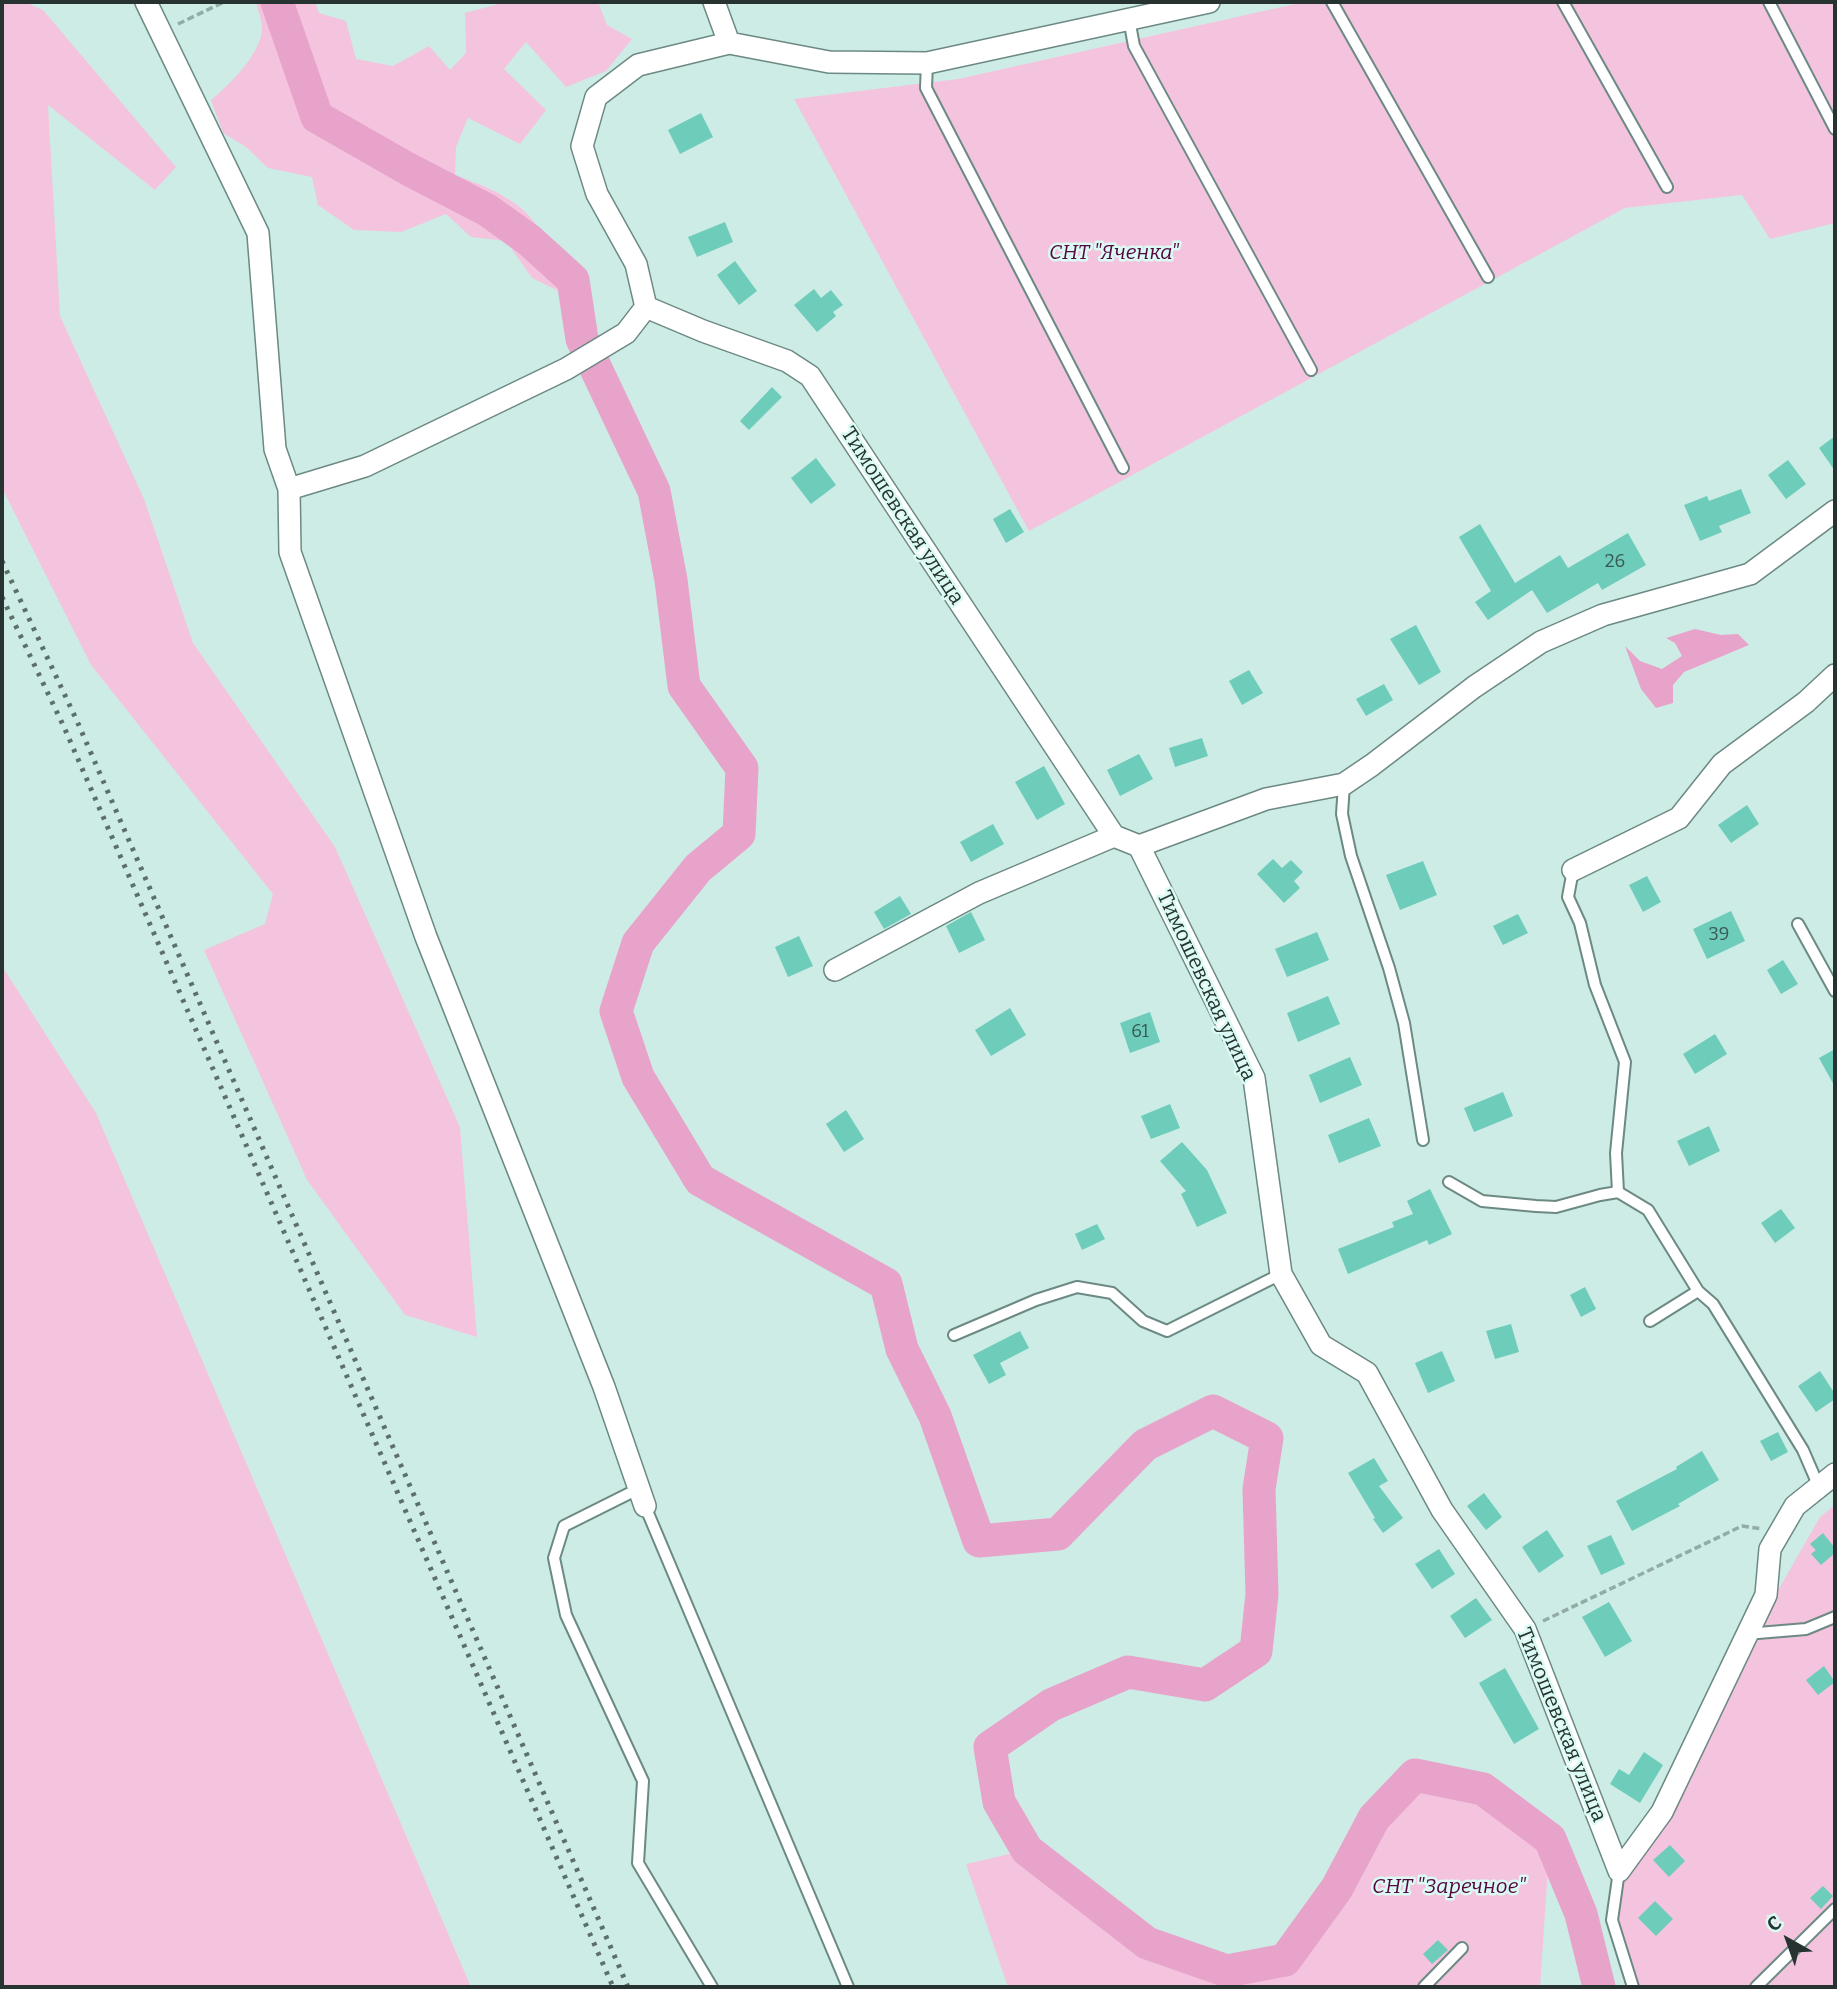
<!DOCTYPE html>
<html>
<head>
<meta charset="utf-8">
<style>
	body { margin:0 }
	#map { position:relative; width:1837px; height:1989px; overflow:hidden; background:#cdece5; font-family:Bitter,serif }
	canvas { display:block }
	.frame { position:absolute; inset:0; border:4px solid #273330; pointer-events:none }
	.north { position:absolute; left:1753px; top:1905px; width:70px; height:70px; -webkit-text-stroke:5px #dafaf3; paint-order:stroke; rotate:320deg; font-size:19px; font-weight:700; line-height:28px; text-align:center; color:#273330 }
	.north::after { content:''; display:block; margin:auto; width:24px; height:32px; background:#273330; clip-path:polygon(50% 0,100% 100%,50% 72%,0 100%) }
</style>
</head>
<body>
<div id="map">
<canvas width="1837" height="1989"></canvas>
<div class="frame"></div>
<div class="north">С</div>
</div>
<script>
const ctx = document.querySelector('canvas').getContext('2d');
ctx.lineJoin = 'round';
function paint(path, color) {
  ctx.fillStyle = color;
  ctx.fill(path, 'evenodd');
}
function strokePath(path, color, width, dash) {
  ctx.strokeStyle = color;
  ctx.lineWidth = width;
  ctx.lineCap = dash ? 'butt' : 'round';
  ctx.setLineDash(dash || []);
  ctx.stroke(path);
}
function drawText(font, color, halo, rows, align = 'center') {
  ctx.font = font + ' Bitter,serif';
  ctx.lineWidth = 5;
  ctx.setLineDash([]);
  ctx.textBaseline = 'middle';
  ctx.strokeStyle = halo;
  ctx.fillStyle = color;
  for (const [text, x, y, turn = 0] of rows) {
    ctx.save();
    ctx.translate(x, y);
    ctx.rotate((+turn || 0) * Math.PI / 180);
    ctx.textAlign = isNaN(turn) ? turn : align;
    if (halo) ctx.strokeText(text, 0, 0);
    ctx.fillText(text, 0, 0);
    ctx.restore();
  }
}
paint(new Path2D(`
	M2,2H25L43,10L176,167L155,190L48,105L60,316L144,499L193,643L335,847L460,1127L477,1337L405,1315L307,1180L204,950L265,924L273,894L91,665L2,488Z
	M256,2H315L319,13L346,21L356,59L393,66L429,46L450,70L466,53L465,13L506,2H598L607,25L632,39L606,71L566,87L526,42L504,69L546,110L520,144L468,118L456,147L455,175C487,187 521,199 540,230C549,246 555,273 561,292L532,278L506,241L471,237L446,214L401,232L354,230L318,205L312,177L268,168L246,147L223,133L211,100C229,85 261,54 262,29C262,21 258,10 256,2Z
	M1304,2H1835V223L1770,239L1742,195L1625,208L1029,531L794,99L958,79Z
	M2,966L96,1113L471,1987H2Z
	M1835,1505V1987H1633L1611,1882L1820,1517Z
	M1415,1775L1483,1789L1550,1839L1540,1987H1008L966,1864L1027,1850L1147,1943L1227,1971L1285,1960L1337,1888L1374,1818Z`), '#f4c4df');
paint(new Path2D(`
	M1695,629L1721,635L1738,634L1749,645L1684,672L1673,685V703L1656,708L1641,689L1625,646L1640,661L1662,669L1682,656L1675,643L1666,638Z`), '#e7a3ca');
strokePath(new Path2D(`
	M277,2L317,117L408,169L487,210L529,240L573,280L582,339L654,491L671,580L684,686L742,768L739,834L698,868L638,943L616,1011L638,1077L700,1180L886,1284L902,1349L935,1416L979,1541L1058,1534L1145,1445L1213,1411L1267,1438L1259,1489L1262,1594L1256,1651L1205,1685L1128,1672L1051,1705L990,1747L999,1802L1027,1850L1147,1943L1227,1971L1285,1960L1337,1888L1374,1818L1415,1775L1483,1789L1550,1839L1581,1914L1599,1987`), '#e7a3ca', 33);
paint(new Path2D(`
	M701,113L713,137L680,154L668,130Z
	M725,222L733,242L697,257L688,237Z
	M735,261L757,291L739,305L717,275Z
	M814,289L821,298L831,290L843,305L833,312L836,316L817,332L794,305Z
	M772,387L782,397L749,430L740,421Z
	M1835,436V471L1819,448Z
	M816,458L836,485L811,504L791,478Z
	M1788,460L1806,484L1786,499L1768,475Z
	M1741,489L1751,513L1719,526L1722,532L1700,541L1684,505L1707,496L1709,501Z
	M1010,509L1024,532L1006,543L993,519Z
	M1480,524L1515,583L1560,555L1568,568L1628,533L1646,565L1602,590L1598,583L1547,613L1532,590L1488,620L1475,602L1491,591L1459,537Z
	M1416,625L1441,672L1419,685L1390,639Z
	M1249,670L1263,693L1242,705L1229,681Z
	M1384,684L1393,700L1366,716L1356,699Z
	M1202,738L1208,756L1175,767L1169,748Z
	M1139,754L1153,779L1120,796L1107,770Z
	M1044,766L1065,804L1037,820L1015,782Z
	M1747,805L1759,824L1731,843L1718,825Z
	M993,824L1004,844L971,862L960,842Z
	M1273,859L1282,868L1291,860L1303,872L1294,881L1300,888L1284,903L1257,874Z
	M1423,861L1437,895L1400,910L1386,875Z
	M1647,876L1661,902L1643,912L1629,885Z
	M900,896L911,914L884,929L874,912Z
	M1731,911L1745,941L1707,959L1693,929Z
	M971,912L985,940L959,953L946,926Z
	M1518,914L1528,933L1503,945L1493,926Z
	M1317,932L1329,960L1287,977L1275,949Z
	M799,936L813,966L788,977L775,947Z
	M1783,960L1798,984L1781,994L1767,970Z
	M1328,996L1340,1024L1298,1042L1287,1013Z
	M1010,1008L1026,1035L991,1056L975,1030Z
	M1150,1012L1160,1042L1130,1053L1120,1023Z
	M1715,1034L1727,1054L1695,1074L1683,1054Z
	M1835,1049V1087L1819,1058Z
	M1350,1057L1362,1085L1320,1103L1309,1075Z
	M1503,1092L1513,1116L1474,1132L1464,1108Z
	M1170,1104L1180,1128L1151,1139L1141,1116Z
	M846,1110L864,1139L844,1152L826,1124Z
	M1369,1118L1381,1146L1339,1163L1328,1135Z
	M1709,1126L1720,1151L1689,1166L1677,1141Z
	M1182,1142L1207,1170L1227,1213L1197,1227L1181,1194L1186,1191L1160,1161Z
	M1430,1189L1452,1234L1429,1245L1427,1240L1348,1274L1338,1249L1394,1227L1392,1222L1413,1214L1407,1201Z
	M1781,1209L1795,1228L1775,1243L1761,1223Z
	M1097,1224L1105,1239L1082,1250L1075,1234Z
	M1585,1287L1596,1309L1581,1317L1570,1295Z
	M1511,1324L1519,1352L1495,1359L1486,1331Z
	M1020,1331L1029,1348L1000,1363L1006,1375L989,1384L973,1355Z
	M1442,1351L1455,1381L1428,1393L1415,1363Z
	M1820,1371L1835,1394V1399L1816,1412L1798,1386Z
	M1778,1432L1788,1452L1771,1461L1760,1441Z
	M1702,1451L1719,1480L1678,1504L1680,1506L1632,1531L1616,1501L1677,1469L1676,1467Z
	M1374,1458L1388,1481L1379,1486L1403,1518L1383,1533L1373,1519L1375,1518L1348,1473Z
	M1484,1493L1502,1517L1486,1530L1467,1506Z
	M1547,1530L1564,1556L1539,1573L1522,1547Z
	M1823,1533L1835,1548V1553L1821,1565L1811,1554L1816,1550L1810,1544Z
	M1611,1535L1625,1564L1601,1575L1587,1546Z
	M1439,1549L1455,1574L1432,1589L1415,1564Z
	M1476,1598L1492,1620L1465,1638L1450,1616Z
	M1609,1602L1632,1641L1605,1657L1582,1617Z
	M1824,1666L1835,1682L1818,1695L1806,1680Z
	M1505,1668L1539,1729L1514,1744L1479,1683Z
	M1644,1752L1663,1765L1640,1803L1610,1784L1619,1769L1629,1775Z
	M1670,1845L1685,1861L1669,1877L1653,1860Z
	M1823,1886L1833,1896L1821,1909L1810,1898Z
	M1655,1901L1673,1919L1656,1936L1638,1918Z
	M1438,1940L1448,1950L1432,1964L1423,1954Z`), '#6eccbb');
const lane = new Path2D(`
	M1332,2L1488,277
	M1563,2L1667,187
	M1769,2L1835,129
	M1129,19L1134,46L1311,370
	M927,63L926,88L1123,468
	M1344,784L1342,814L1351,856L1389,968L1404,1023L1423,1140
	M1573,870L1568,897L1580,923L1595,985L1625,1062L1616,1153L1618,1192
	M1798,924L1835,991
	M1449,1182L1482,1201L1536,1206L1556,1207L1600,1195L1618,1192L1648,1210L1698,1291
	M1650,1321L1698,1291L1713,1304L1803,1450L1819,1487
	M954,1335L1036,1300L1077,1287L1112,1293L1143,1321L1167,1331L1281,1274
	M638,1489L564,1526L554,1558L566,1615L643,1781L638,1863L712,1987
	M645,1506L848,1987
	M1746,1634L1806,1629L1835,1617
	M1619,1871L1612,1920L1633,1987
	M1424,1987L1462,1948
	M1756,1987L1835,1909`);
const street = new Path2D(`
	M146,2L258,233L275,449L289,489L290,552L426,937L604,1387L645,1506
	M714,2L729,43
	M646,307L703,331L787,361L810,376L1114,836L1139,846L1254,1078L1281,1274L1321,1345L1367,1373L1442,1510L1525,1629L1619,1871
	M289,489L365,466L566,369L626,333L646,307L636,264L597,194L582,146L596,97L638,65L729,43L829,62L927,63L1209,2
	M1139,846L1266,799L1344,784L1372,765L1474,687L1541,642L1603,615L1750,574L1835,511
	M1573,870L1679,818L1722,764L1806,702L1835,675
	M835,970L979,893L1114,836
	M1619,1871L1662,1812L1766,1595L1770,1549L1795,1506L1835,1474`);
strokePath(lane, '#6c8983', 14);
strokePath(street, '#6c8983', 24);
strokePath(new Path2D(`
	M178,24L224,2
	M1543,1621L1742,1526L1762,1529`), '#93aba5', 3.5, [7, 3.5]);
strokePath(lane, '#fff', 10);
strokePath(street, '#fff', 21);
strokePath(new Path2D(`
	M2,561L77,721L628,1987
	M2,597L64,727L613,1987`), '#5d6f6b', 5, [3.5, 7]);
drawText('18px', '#395953', null, [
	["26",1615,562],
	["39",1719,935],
	["61",1140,1032]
]);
drawText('italic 21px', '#57073f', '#dafaf3', [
	["СНТ \"Яченка\"",1114,253],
	["СНТ \"Заречное\"",1449,1887]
]);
drawText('21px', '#273330', '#dafaf3', [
	["Тимошевская улица",902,516,57],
	["Тимошевская улица",1206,986,65],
	["Тимошевская улица",1561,1725,68]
]);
</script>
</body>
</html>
